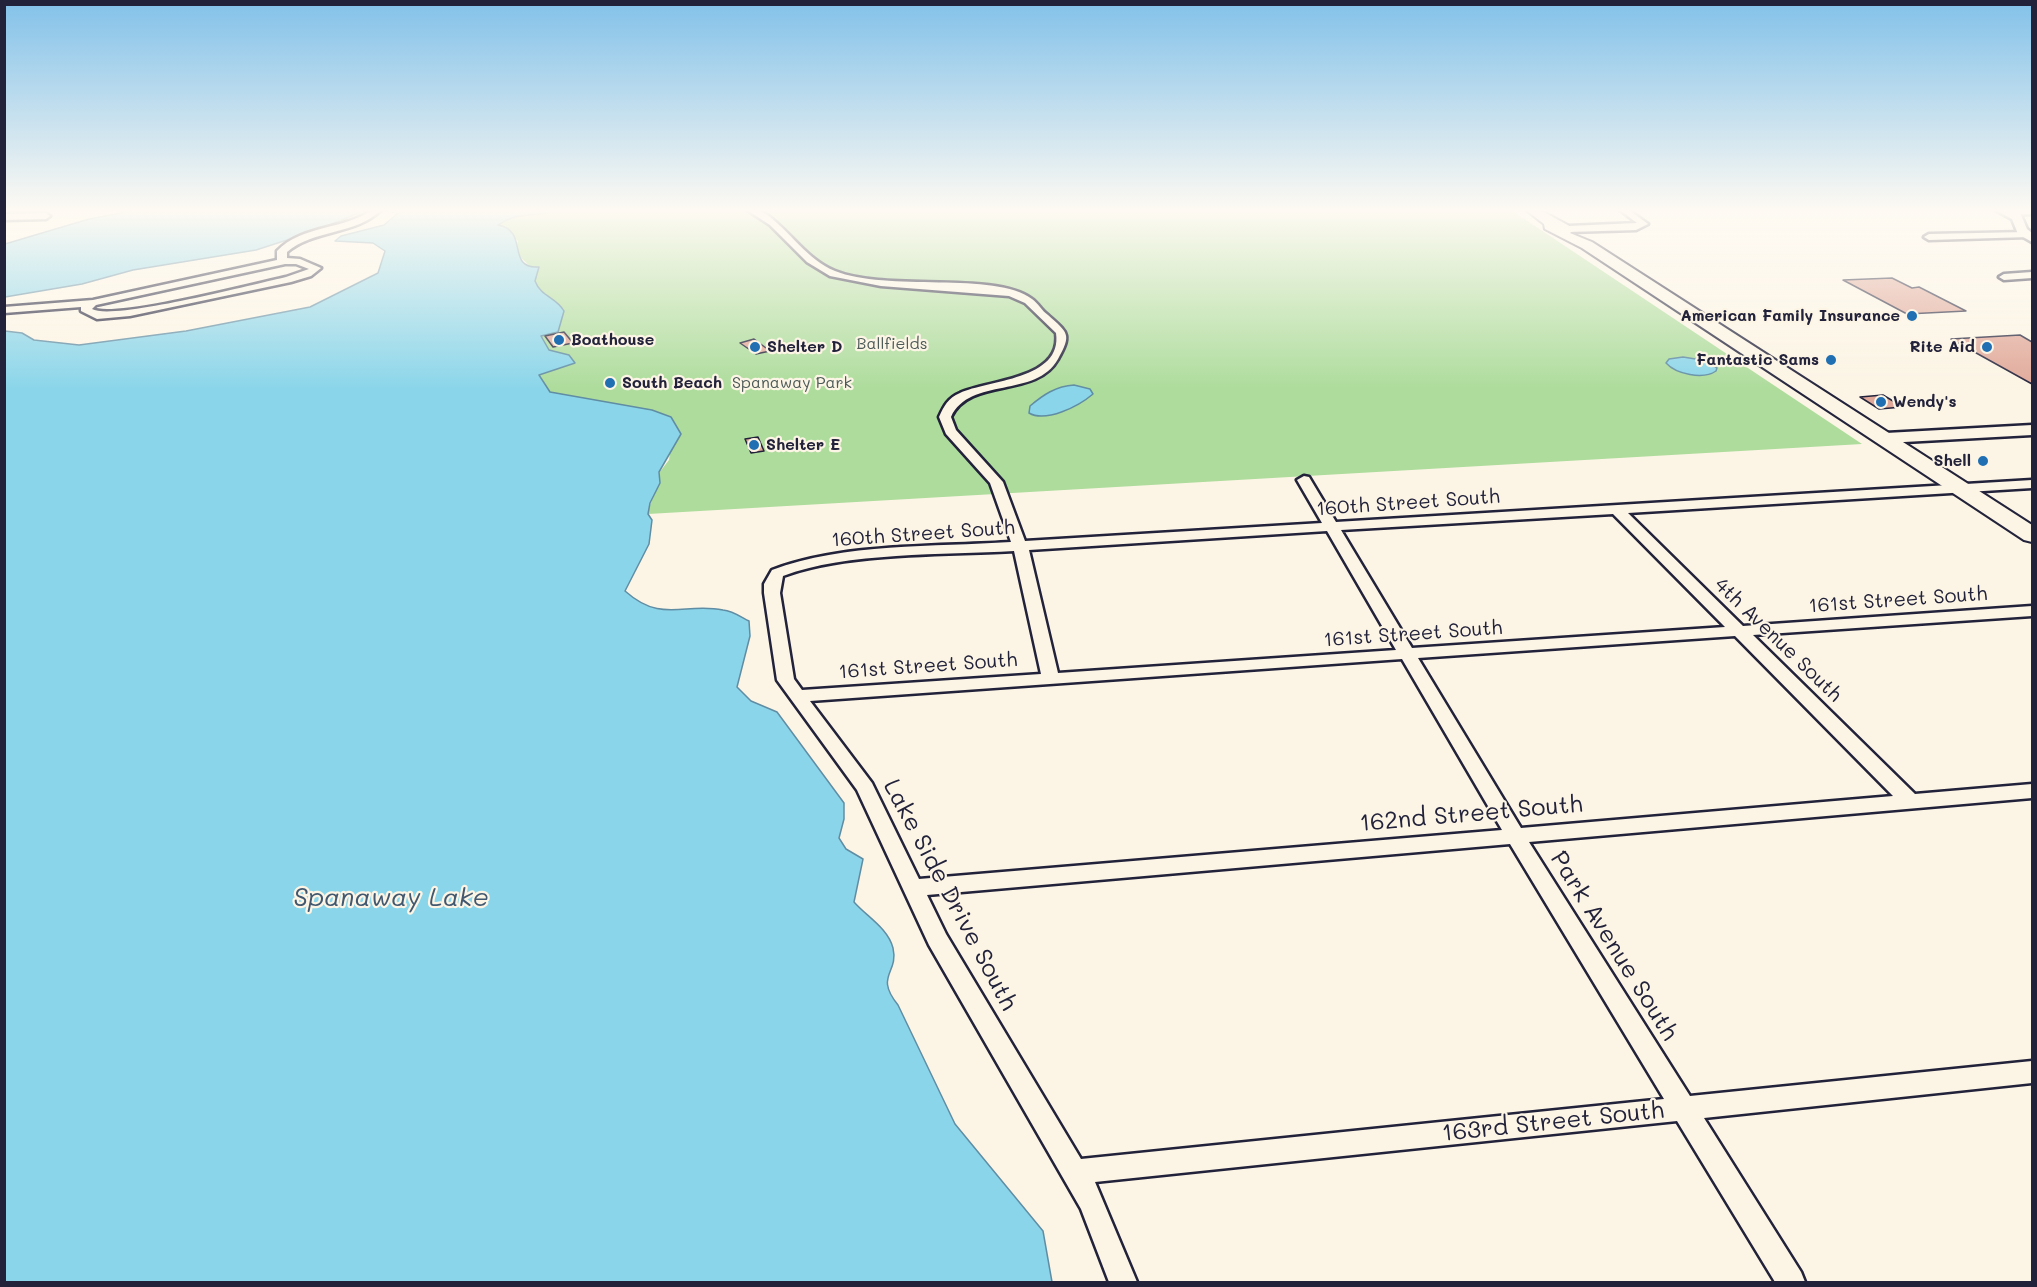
<!DOCTYPE html>
<html>
<head>
<meta charset="utf-8">
<style>
	body { margin:0 }
	#map { position:relative; width:2037px; height:1287px; overflow:hidden; background:#fcf5e5; font-family:Mali,sans-serif }
	canvas { display:block }
	.frame { position:absolute; inset:0; border:6px solid #22223b; pointer-events:none }
</style>
</head>
<body>
<div id="map">
<canvas width="2037" height="1287"></canvas>
<div class="frame"></div>
</div>
<script>
const ctx = document.querySelector('canvas').getContext('2d');
ctx.lineJoin = 'round';
function paint(path, color) {
  ctx.fillStyle = color;
  ctx.fill(path, 'evenodd');
}
function strokePath(path, color, width, dash) {
  ctx.strokeStyle = color;
  ctx.lineWidth = width;
  ctx.lineCap = dash ? 'butt' : 'round';
  ctx.setLineDash(dash || []);
  ctx.stroke(path);
}
function drawText(font, color, halo, rows, align = 'center') {
  ctx.font = font + ' Mali,sans-serif';
  ctx.lineWidth = 4.5;
  ctx.setLineDash([]);
  ctx.textBaseline = 'middle';
  ctx.strokeStyle = halo;
  ctx.fillStyle = color;
  for (const [text, x, y, turn = 0] of rows) {
    ctx.save();
    ctx.translate(x, y);
    ctx.rotate((+turn || 0) * Math.PI / 180);
    ctx.textAlign = isNaN(turn) ? turn : align;
    if (halo) ctx.strokeText(text, 0, 0);
    ctx.fillText(text, 0, 0);
    ctx.restore();
  }
}
paint(new Path2D(`
	M551,210H1511L1862,444L648,514C650,499 661,488 659,473L669,460L674,423L671,417L652,410L549,392L538,374L569,355L549,350L541,336L558,332L564,310C556,297 529,293 537,273L516,253L518,241L498,225C518,210 533,220 551,210Z`), '#addc9c');
const water = new Path2D(`
	M137,210H366L315,231L256,250L133,270L82,284L5,297V244L89,219Z
	M380,210H551C533,219 520,210 498,225C530,231 505,269 539,267L535,281C541,297 556,297 564,311L558,332L541,336L549,350L569,355L575,363L539,375L550,392L652,410L671,417L681,434L659,472L660,483L650,503L648,514L652,520L649,544L625,591C662,624 684,602 723,610C733,611 741,617 749,621L750,636L737,687L751,701L777,712L844,803V819L839,838L846,849L863,859L854,902C866,916 888,928 893,948C899,974 874,975 898,1005L955,1124L1043,1231L1052,1282H5V331L22,333L34,340L79,345L186,331L310,307L378,273L385,251L373,243L335,241L341,236L384,225L398,213Z
	M1683,357L1702,360L1717,368L1716,371C1703,380 1676,374 1666,363L1669,359Z
	M1074,385L1090,389L1093,394C1079,406 1046,423 1029,413L1030,406C1043,395 1056,386 1074,385Z`);
paint(water, '#8ad5ea');
strokePath(water, '#608da4', 1.5);
const building = new Path2D(`
	M1892,278L1912,288L1919,287L1966,311L1907,314L1843,280Z
	M564,332L573,343L553,347L545,336Z
	M2020,335L2032,342V384L1951,339Z
	M754,339L770,351L756,354L740,343Z
	M1883,395L1903,407L1879,409L1860,397Z
	M758,437L764,451L751,453L745,439Z`);
paint(building, '#e0a899');
strokePath(building, '#22223b', 1.5);
const street = new Path2D(`
	M372,210H381C356,235 314,229 287,252V258L300,259L321,268L311,276L291,282L130,316L97,319L81,311V307L4,313V307L93,300L277,260V251C302,225 343,230 372,210ZM285,264H296L309,269L286,277C254,284 113,321 92,309L96,305Z
	M747,210H758L766,214C790,231 807,260 835,271C886,292 995,271 1032,299C1038,303 1042,311 1048,315C1068,333 1072,334 1058,359C1036,399 970,376 951,417L956,430L1003,482L1025,541L1322,523L1297,480L1304,476L1309,477L1336,522L2032,480V488L1628,513L1743,626L2032,606V616L1753,635L1915,794L2032,784V798L1529,842L1690,1096L2032,1061V1083L1704,1118L1801,1272L1805,1282H1775L1677,1121L1095,1182L1137,1282H1109L1081,1209L929,945L857,790L777,680L764,593V584L772,570C844,543 934,547 1011,542L990,483L946,434L939,417C944,406 948,398 960,393C987,380 1063,380 1056,333L1025,303L1009,296L881,286L830,276L807,262L770,225ZM1613,514L1725,627L1412,648L1341,530ZM1327,531L1396,650L1058,673L1029,550ZM1014,551L1041,674L802,690L794,679L780,593L783,576C846,552 945,555 1014,551ZM1735,636L1893,796L1521,828L1418,658ZM1402,659L1502,830L919,879L872,783L810,701ZM1510,844L1664,1099L1081,1159L946,934L927,895Z
	M1620,210H1629L1648,224L1636,230L1568,232L1564,229L1568,226L1637,223Z
	M2009,210H2032V214L2006,215L2005,213Z
	M4,214L46,213L50,216L46,219L4,220Z
	M2026,232L2030,235L2029,237L1929,240L1924,237L1929,234Z
	M2032,272V278L2004,280L1999,277L2004,274Z`);
const secondary = new Path2D(`
	M1995,210H2010L2021,215L2027,229L2032,233V242L2018,234L2012,219Z
	M2032,425V435L1886,443L1877,438L1886,433Z`);
const primary = new Path2D(`
	M1526,210H1540L1575,229L1570,233L1592,242L2032,525V542L2024,540L1582,248L1545,229L1544,224Z`);
strokePath(street, '#22223b', 5);
strokePath(secondary, '#22223b', 5);
strokePath(primary, '#22223b', 4);
paint(street, '#fcf5e5');
paint(secondary, '#fcf5e5');
paint(primary, '#fcf5e5');
const sky = ctx.createLinearGradient(0, 0, 0, 390);
sky.addColorStop(0, '#82c1e9');
sky.addColorStop(0.54, '#fefaf3');
sky.addColorStop(1, '#fefaf300');
ctx.fillStyle = sky;
ctx.fillRect(0, 0, 2037, 390);
for (const [x, y, r, color] of [
	[1912,316,6,"#1f6fb2"],
	[559,340,6,"#1f6fb2"],
	[755,347,6,"#1f6fb2"],
	[1987,347,6,"#1f6fb2"],
	[1831,360,6,"#1f6fb2"],
	[610,383,6,"#1f6fb2"],
	[1881,402,6,"#1f6fb2"],
	[754,445,6,"#1f6fb2"],
	[1983,461,6,"#1f6fb2"]
]) {
  const dot = new Path2D();
  dot.arc(x, y, r, 0, 2 * Math.PI);
  ctx.fillStyle = color;
  ctx.fill(dot);
  strokePath(dot, '#fcf5e5', 2);
}
drawText('bold 16px', '#22223b', '#fcf5e5', [
	["American Family Insurance",1900,316,"right"],
	["Boathouse",571,340],
	["Shelter D",767,347],
	["Rite Aid",1975,347,"right"],
	["Fantastic Sams",1819,360,"right"],
	["South Beach",622,383],
	["Wendy's",1893,402],
	["Shelter E",766,445],
	["Shell",1971,461,"right"]
], 'left');
drawText('16px', '#4c5a58', '#fcf5e5', [
	["Ballfields",892,344],
	["Spanaway Park",792,383]
]);
drawText('20px', '#22223b', '#fcf5e5', [
	["160th Street South",1408,503,-4],
	["160th Street South",923,534,-4],
	["161st Street South",1898,600,-4],
	["161st Street South",1413,634,-4],
	["4th Avenue South",1778,640,44],
	["161st Street South",928,666,-4]
]);
drawText('24px', '#22223b', '#fcf5e5', [
	["162nd Street South",1471,814,-5],
	["Lake Side Drive South",950,895,62],
	["Park Avenue South",1614,946,58],
	["163rd Street South",1553,1122,-6]
]);
drawText('italic 26px', '#415870', '#fcf5e5', [
	["Spanaway Lake",391,898]
]);
</script>
</body>
</html>
